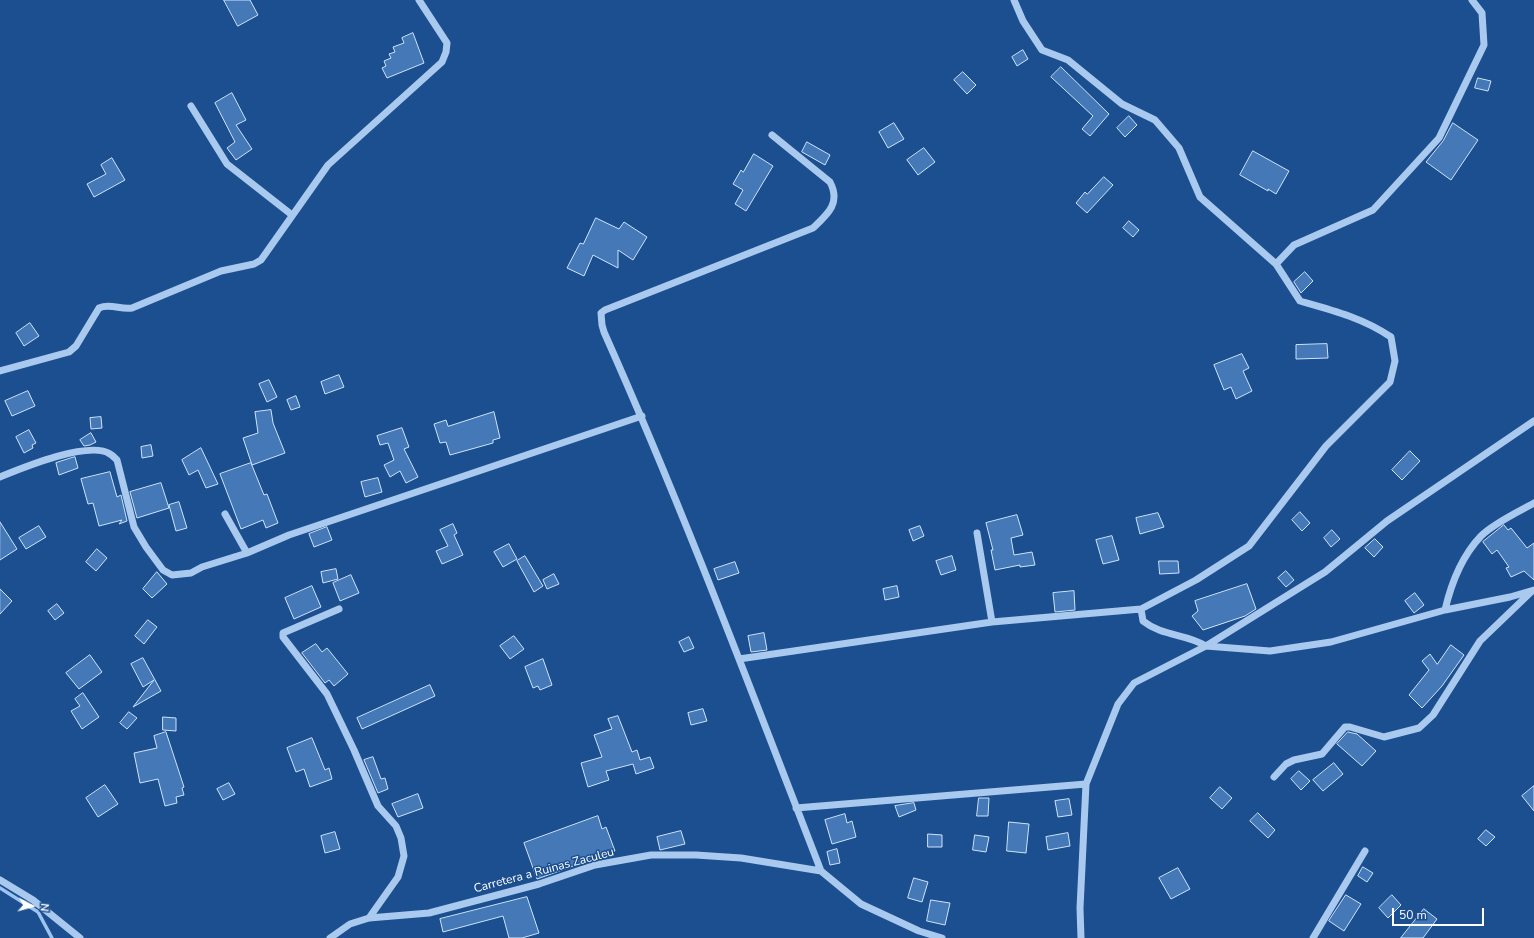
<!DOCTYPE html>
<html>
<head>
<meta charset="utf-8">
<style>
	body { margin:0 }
	#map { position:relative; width:1534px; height:938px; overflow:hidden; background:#1b4f8f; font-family:"Nunito Sans",sans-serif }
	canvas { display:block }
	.north { position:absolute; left:12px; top:886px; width:40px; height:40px; -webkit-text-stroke:3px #1b4f8f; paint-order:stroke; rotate:96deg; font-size:11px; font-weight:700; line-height:16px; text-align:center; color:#fff }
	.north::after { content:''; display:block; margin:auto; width:14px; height:18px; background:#fff; clip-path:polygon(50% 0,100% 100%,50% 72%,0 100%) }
	.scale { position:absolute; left:1392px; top:908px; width:92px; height:18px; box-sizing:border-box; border:2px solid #fff; border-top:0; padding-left:5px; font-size:12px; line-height:14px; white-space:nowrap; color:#fff; -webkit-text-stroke:3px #1b4f8f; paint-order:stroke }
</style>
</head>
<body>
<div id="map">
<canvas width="1534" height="938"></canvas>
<div class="north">N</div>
<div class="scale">50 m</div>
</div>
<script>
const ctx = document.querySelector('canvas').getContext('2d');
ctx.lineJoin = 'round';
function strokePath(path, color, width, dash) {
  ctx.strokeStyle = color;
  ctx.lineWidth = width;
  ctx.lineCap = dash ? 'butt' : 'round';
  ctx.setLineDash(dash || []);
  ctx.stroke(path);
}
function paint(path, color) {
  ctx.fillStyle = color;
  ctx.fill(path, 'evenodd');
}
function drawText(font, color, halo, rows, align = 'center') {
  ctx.font = font + ' "Nunito Sans",sans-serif';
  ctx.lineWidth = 3;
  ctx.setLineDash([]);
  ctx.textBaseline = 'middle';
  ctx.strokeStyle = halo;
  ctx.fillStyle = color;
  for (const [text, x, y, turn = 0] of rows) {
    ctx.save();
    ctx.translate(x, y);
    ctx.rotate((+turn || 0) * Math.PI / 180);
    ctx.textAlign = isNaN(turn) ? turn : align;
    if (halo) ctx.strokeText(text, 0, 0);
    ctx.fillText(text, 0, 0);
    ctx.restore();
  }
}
strokePath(new Path2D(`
	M0,888L38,912L52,938`), '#9cc4f0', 3.5);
const building = new Path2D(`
	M224,0H250L258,15L238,26Z
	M413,33L424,63L387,78L382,68L386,66L384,61L391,58L389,54L395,52L393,47L404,43L402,38Z
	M1023,50L1028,59L1017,66L1012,57Z
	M1061,67L1109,114L1090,136L1082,129L1093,116L1051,77Z
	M963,72L976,85L967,94L954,80Z
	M1478,78L1491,81L1488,91L1475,88Z
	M232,93L246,120L236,125L252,149L236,160L227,148L235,142L215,103Z
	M1129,116L1137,125L1125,137L1117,128Z
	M894,123L904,139L888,148L879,132Z
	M1453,123L1478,140L1451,180L1426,162L1443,141Z
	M807,142L830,155L825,165L802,152Z
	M924,148L935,162L918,175L907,160Z
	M1253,151L1289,171L1276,194L1268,189V191L1240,175Z
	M754,154L773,166L746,211L735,204L743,190L733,184L741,170L743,172Z
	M112,158L125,180L94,197L87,184L106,174L101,165Z
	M1104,177L1113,185L1087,213L1076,203L1085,192L1087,194Z
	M596,218L619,229L624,222L647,237L633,260L618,250V268L593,255L584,276L567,268L580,243L583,244Z
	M1129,221L1139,230L1133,237L1123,228Z
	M1305,272L1313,281L1301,293L1294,282Z
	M30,323L39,336L24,346L16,333Z
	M1327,344L1328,358L1296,359V345Z
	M1242,354L1249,368L1243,371L1252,391L1236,399L1231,387L1224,390L1214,365Z
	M339,375L344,387L325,394L321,382Z
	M269,380L277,397L267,402L259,384Z
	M28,391L35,406L12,416L5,401Z
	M296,396L300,407L291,410L287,400Z
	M271,410L273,423L285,453L252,465L243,438L258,433L255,412Z
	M494,412L500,438L493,440V443L450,455L446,442L440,443L434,424L446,420L448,426Z
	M101,417L102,428L91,429L90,418Z
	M402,428L409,447L404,449L418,477L406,483L400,471L390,477L384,465L394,460L388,443L380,445L377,436Z
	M29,430L36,443L32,445L33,448L24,453L16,437Z
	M91,433L96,442L90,445L84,446L80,440Z
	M151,445L153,456L142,458L141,447Z
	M201,448L218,484L206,488L198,470L189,475L182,460Z
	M1410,451L1420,461L1402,480L1392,470Z
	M75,457L78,468L59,475L56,463Z
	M251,463L264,495L267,494L278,523L266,528L263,520L241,529L220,474Z
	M110,472L117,497L121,495L127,521L119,524L122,520L99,526L93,503L88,504L81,479Z
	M378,478L382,492L365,497L361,482Z
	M161,483L169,508L137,518L130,492Z
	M179,502L187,528L176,531L169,505Z
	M1300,512L1310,523L1302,531L1292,520Z
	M1158,513L1164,527L1140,534L1136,518Z
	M1017,515L1023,535L1011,538L1014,555L1032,552L1035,565L1020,567V565L995,570L991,550H993L986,523Z
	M0,522L17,549L0,560Z
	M453,524L457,533L454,535L463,555L442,564L436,551L448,546L440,530Z
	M1504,525L1508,530L1511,528L1527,548L1534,543V580L1524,571L1511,577L1506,568L1509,567L1497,550L1492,554L1483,542Z
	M39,526L46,537L26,549L19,538Z
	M920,526L924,536L913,541L909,530Z
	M327,527L332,540L314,547L309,534Z
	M1332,530L1340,539L1331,547L1324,538Z
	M1112,536L1119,560L1103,564L1096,540Z
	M1375,539L1383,547L1374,557L1365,548Z
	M509,544L517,559L503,567L494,552Z
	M97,549L107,558L96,571L86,562Z
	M525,556L543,586L534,592L517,561Z
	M952,556L956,570L941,575L936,561Z
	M1159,561H1178L1179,573L1160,574Z
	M735,562L739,573L718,580L714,569Z
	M336,569L338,579L323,583L321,572Z
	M1286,571L1294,580L1286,587L1278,578Z
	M157,572L167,584L152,598L143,589Z
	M554,574L559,584L547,589L543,580Z
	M351,575L359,593L340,601L333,583Z
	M1247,584L1256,609L1245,616L1203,630L1192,616L1198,611L1195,601Z
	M312,586L321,607L294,619L285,598Z
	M897,586L899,597L885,600L883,589Z
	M0,589L12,601L0,614Z
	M1074,591L1075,610L1055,612L1053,593Z
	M1415,593L1424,605L1414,613L1405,601Z
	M57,604L64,613L55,620L48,611Z
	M148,620L157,627L144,644L135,636Z
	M764,633L767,650L751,652L748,636Z
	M514,636L524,649L510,659L500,646Z
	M689,637L694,648L684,652L679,642Z
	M316,644L322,652L327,648L348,674L334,686L329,680L325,683L302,653Z
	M1451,645L1464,655L1442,686L1422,708L1409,695L1429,670L1422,661L1430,654L1437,664Z
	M90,655L102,672L79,689L66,673Z
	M143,658L161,691L133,707L154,680L143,687L131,664Z
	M543,659L552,685L540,690L538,686L533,688L525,667Z
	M430,685L435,696L362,729L357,718Z
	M83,693L99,717L82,729L71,711L80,706L75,699Z
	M703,709L707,721L691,725L688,713Z
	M129,712L137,718L127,729L120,723Z
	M618,716L632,752L637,750L640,760L650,757L654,768L636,774L633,764L606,771L609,780L588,787L581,763L602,757L594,735L612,729L608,719Z
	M163,717L176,718V731L163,730Z
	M166,732L184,787L182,788L184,795L176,797L177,803L165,806L158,779L140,783L134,753L157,748L154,736Z
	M1348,732L1357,734L1376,751L1362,766L1337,744Z
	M312,738L325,770L329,768L332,779L310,787L304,769L296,772L287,748Z
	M373,757L381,779L385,778L388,789L378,793L364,760Z
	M1334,763L1343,774L1323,791L1313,780Z
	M1299,771L1310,781L1301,790L1291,779Z
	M229,783L235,794L223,800L217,789Z
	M105,785L118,804L98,817L86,798Z
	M1534,786V811L1522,796Z
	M1220,787L1232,798L1222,809L1210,798Z
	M418,794L423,808L398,817L392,804Z
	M979,798H989L988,816H977Z
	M1069,799L1072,815L1058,817L1055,801Z
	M914,803L916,810L899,817L895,806Z
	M1258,813L1275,830L1268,838L1250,821Z
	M845,814L847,823L852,821L856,837L832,844L825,820Z
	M598,816L602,829L606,827L615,851L537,879L524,843Z
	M1009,822L1029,824L1026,853L1007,851Z
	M1486,830L1495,837L1486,846L1478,839Z
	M681,831L685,844L660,850L657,837Z
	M335,832L340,849L325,853L321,836Z
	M1068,833L1070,846L1048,850L1046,837Z
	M928,834L942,835V847H928Z
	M975,835L989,837L986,852L973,850Z
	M837,849L840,863L830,865L827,852Z
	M1363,867L1373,873L1367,882L1358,876Z
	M1178,868L1190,889L1171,899L1159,878Z
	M914,878L928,882L922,902L908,898Z
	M1346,895L1361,904L1344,931L1329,921Z
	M1392,895L1401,905L1388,918L1379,908Z
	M527,897L539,933L522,938H509L503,916L443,932L440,919Z
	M931,900L950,903L945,925L927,921Z
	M1424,909L1437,919L1423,938H1401Z`);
paint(building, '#4478b7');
strokePath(building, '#cfe3fa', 1);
strokePath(new Path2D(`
	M1014,0L1023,21L1042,50L1068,60L1122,104L1155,120L1179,148L1200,197L1276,264L1300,301C1332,310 1363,318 1391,337L1395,361L1390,382L1326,446L1249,546L1196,580L1141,609L1143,621C1163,637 1185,633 1206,646L1325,572L1387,521L1534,421
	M191,106L227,164L292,215
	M772,135L830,182C841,203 828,214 813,228L605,310L601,313L602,325L604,332C683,509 751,690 821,871
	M1276,264L1294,245L1373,210L1439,138L1484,45L1482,13L1472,0
	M0,371L69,352L76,346L99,308C110,303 121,310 132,308L221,271L254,264L261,260L328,165L442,62L446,52L447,43L419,0
	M0,477C22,468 89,440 110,454C112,455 115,458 117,460L134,527L146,547L163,570L172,575L191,573L202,567L247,553L289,535L642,416
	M225,514L247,553
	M977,533L992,622
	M339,609L283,633V637L327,694L354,750L378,806L396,826L401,838L404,856L398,877L369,918
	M1445,610C1451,584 1462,556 1481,536C1494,523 1518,512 1534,503
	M739,659L992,622L1141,609
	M1274,777L1286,764L1294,760L1322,754L1345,727H1350L1384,737L1419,728L1433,715L1480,641L1531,592
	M796,808L1086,784
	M0,880L33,900L80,938
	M330,938L350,924L369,918L429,913L539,884L595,865L651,855H696L741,858L821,871L861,904L919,931L942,938
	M1081,938L1080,908L1086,784L1118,704L1134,683L1206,646L1270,651L1331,642L1445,610L1510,597L1534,590
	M1313,938L1365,851`), '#a9c9ee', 7);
drawText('12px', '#fff', '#1b4f8f', [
	["Carretera a Ruinas Zaculeu",544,871,-15]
]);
</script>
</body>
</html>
